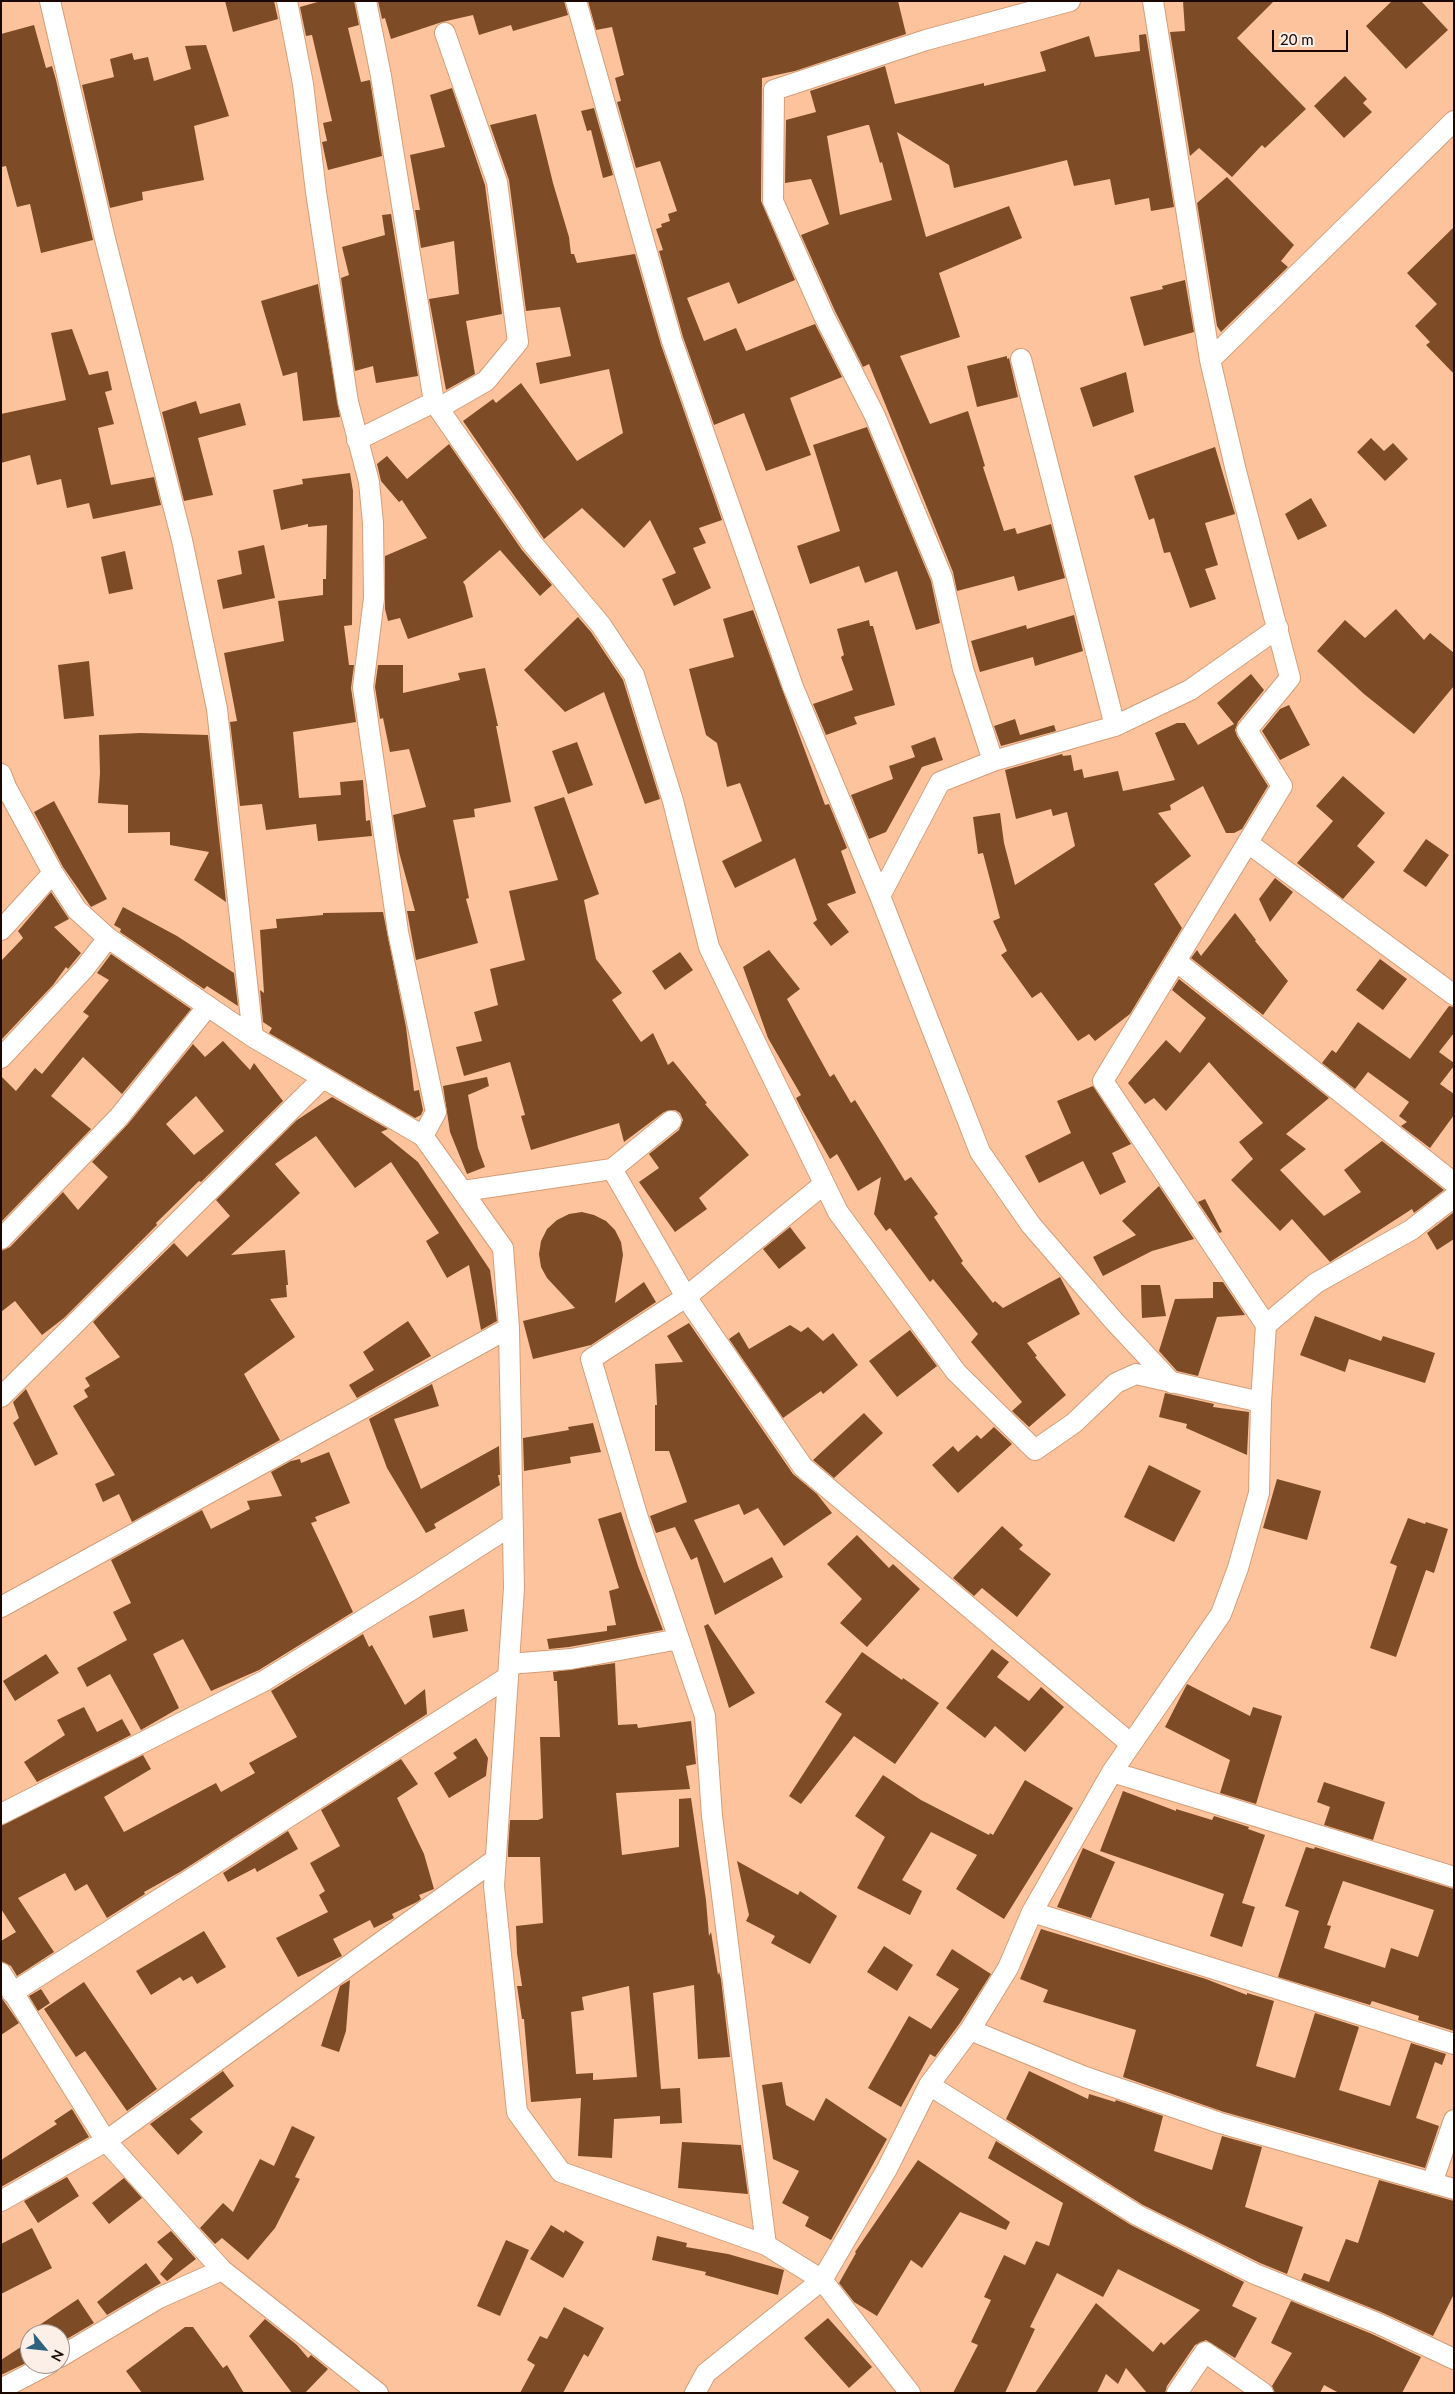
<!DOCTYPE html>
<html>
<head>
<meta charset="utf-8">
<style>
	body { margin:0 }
	#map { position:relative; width:1455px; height:2394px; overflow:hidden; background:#fdc39c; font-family:Lato,sans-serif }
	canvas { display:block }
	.frame { position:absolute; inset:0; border:2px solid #190700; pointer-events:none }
	.north { position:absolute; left:20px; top:2324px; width:50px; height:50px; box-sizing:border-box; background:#fbefe7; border:1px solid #a1928b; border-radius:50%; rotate:118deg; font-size:14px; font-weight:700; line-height:20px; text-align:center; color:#190700 }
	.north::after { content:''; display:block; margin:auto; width:18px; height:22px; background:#2e627e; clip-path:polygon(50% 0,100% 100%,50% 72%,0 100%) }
	.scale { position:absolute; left:1272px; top:30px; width:76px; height:22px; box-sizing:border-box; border:2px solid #190700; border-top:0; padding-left:6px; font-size:15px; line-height:18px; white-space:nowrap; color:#190700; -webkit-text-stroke:4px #fbefe7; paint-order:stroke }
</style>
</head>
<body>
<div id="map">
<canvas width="1455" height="2394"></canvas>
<div class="frame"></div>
<div class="north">N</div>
<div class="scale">20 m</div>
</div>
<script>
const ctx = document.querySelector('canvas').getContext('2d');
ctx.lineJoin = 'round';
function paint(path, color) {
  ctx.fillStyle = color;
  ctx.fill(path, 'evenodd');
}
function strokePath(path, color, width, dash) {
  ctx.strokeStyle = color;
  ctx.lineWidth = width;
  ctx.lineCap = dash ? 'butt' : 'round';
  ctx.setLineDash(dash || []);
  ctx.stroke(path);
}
paint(new Path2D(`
	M225,1H274L278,19L233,32Z
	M321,1H354L359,25L348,28L361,82L370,80L382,156L328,170L322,142L327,141L323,123L332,121L312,35L306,36L300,7Z
	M378,1H564L568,15L513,31L511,25L479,35L473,15L442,22L391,39L385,18L382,19Z
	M588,1H898L906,34L795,71L762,78L761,201L795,280L738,304L729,282L687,298L704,341L736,328L746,351L815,324L842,377L790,398L811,455L766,471L744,413L714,425L683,337L659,251L663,250L656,229L662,227L661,224L670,221L668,214L677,211L660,161L636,168L617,102L621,101L615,78L624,75L612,27L596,30Z
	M1183,1H1274L1237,38L1306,109L1265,148L1262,145L1232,177L1199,148L1190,156L1170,32L1185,31Z
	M1392,1H1421L1448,30L1406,69L1366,26Z
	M34,25L46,68L52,66L56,80L93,240L41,253L30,204L17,207L6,166L1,167V34Z
	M1146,34L1174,207L1151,211L1149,198L1115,205L1110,179L1074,186L1067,160L954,188L949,165L897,132L926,237L1009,206L1022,238L939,273L960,337L900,356L930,424L968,411L985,466L983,467L1004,531L1015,528L1017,534L1051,524L1065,578L1018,591L1014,576L957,591L953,572L869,364L863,367L835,311L801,235L829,224L811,179L785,183L786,120L816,112L810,91L885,66L895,104L984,83V86L1046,71L1040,52L1089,36L1095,57L1140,51L1139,35ZM867,125H869L880,163L882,162L892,200L840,215L827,136Z
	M206,45L229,116L194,126L204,180L142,192L143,200L110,208L82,85L114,77L110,59L132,53L134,60L148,57L154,81L191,69L185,46Z
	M1345,76L1367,99L1363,103L1372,112L1344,138L1314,106Z
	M452,88L485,185L502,314L466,321L475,374L446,390L429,299L459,294L454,241L421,248L415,210H420L410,155L445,147L430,95Z
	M594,108L613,175L603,178L591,130L587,131L581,111Z
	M536,114L553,183L569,237L571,254H574L577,263L635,254L661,345L722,520L699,528L706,543L693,548L711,588L674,606L662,579L676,573L650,520L624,548L582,508L544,539L463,421L493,399L496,403L521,383L577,461L623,433L609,369L540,384L536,363L571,356L560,307L526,311L509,180L490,125Z
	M1227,177L1294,245L1281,261L1288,267L1221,332L1217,326L1197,203Z
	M391,214L418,376L376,383L373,366L355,371L341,278L349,275L342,247L385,235L382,215Z
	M1454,227V374L1426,345L1430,342L1415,326L1437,304L1407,273Z
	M1185,280L1194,332L1144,346L1130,297L1163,289L1162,286Z
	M318,284L340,417L303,421L297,372L283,376L261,301Z
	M72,329L89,375L108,371L112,390L105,392L114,424L98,428L111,485L154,477L161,505L93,519L89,503L67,508L61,479L37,485L30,455L1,463V414L66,400L51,333Z
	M1007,356V359L1009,358L1018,397L977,407L967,366Z
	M1126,372L1134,412L1093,427L1080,388Z
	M196,401L200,414L240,403L246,425L198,438L213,495L184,501L162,412Z
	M867,427L931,581L940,623L916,630L897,571L865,583L859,566L810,584L797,546L840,531L813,445Z
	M1371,438L1384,451L1393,443L1408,459L1385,481L1357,452Z
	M449,444L522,550L552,585L540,596L500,550L463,582L465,585L473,617L408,639L400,618L388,621L385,609V556L427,538L402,500L399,502L381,481L377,464L387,456L407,479Z
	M1215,447L1235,514L1205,523L1218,565L1205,569L1216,599L1190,608L1170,552L1164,553L1154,518L1149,520L1134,476Z
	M350,473L353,491L352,625L344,626L349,665H354L351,688L356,722L293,732L299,798L341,795L340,782L363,780L366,821L370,820L372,836L318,841L316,824L266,830L262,804L240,806L230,722L237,721L224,653L284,641L278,601L323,595V579H326L327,525L308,527V524L281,530L273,490L303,484L302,479Z
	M1311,498L1327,526L1298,540L1285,514Z
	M264,545L275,598L223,609L217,580L242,574L238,551Z
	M125,551L133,589L109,594L101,557Z
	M1396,609L1424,640L1430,633L1454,653V686L1414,734L1364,694L1317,651L1345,620L1365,638Z
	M753,610L825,805L829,804L847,848L841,851L856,893L827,904L849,932L831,946L813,923L817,920L795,858L735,888L722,861L762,841L740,783L727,787L717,743L706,735L689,669L734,657L723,619Z
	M1074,615L1083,651L1035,666L1033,657L980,672L971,641L1026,625L1027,629Z
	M578,617L591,632L623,680L660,799L645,804L604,692L565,712L524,670Z
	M869,620L870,626H873L895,705L854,717L857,724L826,735L813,704L853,690L841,657L844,655L837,629Z
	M89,661L94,716L64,719L58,665Z
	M378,665H403V693L460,680L458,673L485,668L498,726H496L511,802L474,809L475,817L453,820L469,898L466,899L478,943L416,960L407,911H415L399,852L393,815L426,807L409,749L390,752L383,718L380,719L375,687Z
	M1251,674L1264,690L1238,722L1235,730L1237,736L1268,786L1242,829L1234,833H1226L1203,786L1170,805L1171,810L1158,813L1191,856L1154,884L1182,928L1130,1014L1095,1041L1089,1034L1078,1041L1041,992L1032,998L1001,955L1007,951L993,921L1000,918L983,853L978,854L973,817L1000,813L1004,843L1015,885L1075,846L1067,812L1053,816L1051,809L1016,819L1005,770L1062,754L1063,756L1071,755L1074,771L1082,769L1084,778L1118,771L1123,791L1175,780L1155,733L1177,723H1185L1198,745L1234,724L1217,703Z
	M1289,705L1310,745L1280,760L1262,731L1280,709Z
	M1015,719L1020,735L1054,725L1056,731L1001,746L994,726Z
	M140,733L208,735L226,902L194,880L209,852L170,845V832L128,833V805L98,803L100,773L99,735Z
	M935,737L943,760L922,767L886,832L869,839L851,795L893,779L889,766L915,757L911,746Z
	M577,742L593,785L568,794L552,751Z
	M1343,776L1385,813L1357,846L1375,862L1343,899L1297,863L1333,821L1316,806Z
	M564,797L599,894L584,900L596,959L622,993L612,1000L641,1042L653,1033L668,1065L673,1061L707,1103L705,1104L749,1155L699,1198L707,1209L675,1232L639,1182L659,1168L649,1154L679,1130L683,1120L680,1113L675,1110L664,1112L624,1142L619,1123L531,1150L521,1116L525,1115L510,1062L464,1076L456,1047L482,1041L474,1012L498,1005L490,969L525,960L509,891L558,880L534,807Z
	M54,801L107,899L91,907L63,867L34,812Z
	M1426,839L1449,855L1426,887L1403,871Z
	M1275,878L1293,892L1270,922L1259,899Z
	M51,892L69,919L54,927L81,953L68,969L66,967L53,985L1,1040V961L23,938L18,931Z
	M123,907L177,936L234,973L238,1006L207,986L204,989L120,932L121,929L114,925Z
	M383,912L406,1027L414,1091L419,1090L423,1110L421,1115L415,1118L269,1033L272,1028L263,1022L260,990L264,993L260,930L277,928L276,919L323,915V913Z
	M1235,913L1256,940L1255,941L1288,981L1263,1015L1191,958L1197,950L1201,956Z
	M769,950L800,989L787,999L830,1077L834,1074L851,1103L855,1100L905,1181L911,1177L938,1214L934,1217L963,1261L961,1263L993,1303L995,1301L1003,1308L1060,1277L1080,1314L1027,1343L1037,1356L1035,1357L1066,1395L1029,1427L1012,1411L1022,1402L971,1342L978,1334L933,1279L930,1282L890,1228L886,1231L874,1214L881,1177L858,1191L837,1154L830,1159L802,1110L796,1098L801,1095L768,1038L743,967Z
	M680,952L693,970L665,990L652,971Z
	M111,954L191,1009L122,1094L83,1057L51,1096L91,1129L1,1222V1076L16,1091L35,1068L42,1074L89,1016L83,1012L109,980L97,973Z
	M1380,959L1407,979L1383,1010L1356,990Z
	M1179,979L1329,1098L1286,1134L1306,1149L1280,1170L1324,1216L1361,1192L1344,1170L1382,1141L1444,1190L1414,1213L1412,1209L1330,1262L1292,1219L1280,1231L1231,1180L1253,1159L1239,1142L1263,1123L1209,1062L1166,1111L1154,1098L1145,1104L1128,1083L1166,1040L1180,1053L1206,1018L1172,990Z
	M1449,1006L1454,1007V1033L1439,1052L1454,1063V1066L1440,1084L1454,1094V1115L1430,1148L1401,1126L1407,1122L1399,1116L1409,1102L1368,1072L1355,1089L1322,1063L1332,1050L1336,1053L1358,1022L1410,1059Z
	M223,1041L250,1070L254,1063L283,1101L201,1182L199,1181L156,1223L157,1225L64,1318L42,1335L15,1301L1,1312V1251L10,1247L63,1192L78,1210L108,1177L92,1162L128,1124L193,1044L205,1057ZM196,1096L224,1131L194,1155L166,1124Z
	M487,1077L489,1086L468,1095L478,1148L485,1167L467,1174L450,1132L443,1086Z
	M1093,1086L1131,1144L1112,1153L1126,1182L1100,1195L1083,1161L1039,1183L1025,1156L1071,1133L1057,1101Z
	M332,1097L388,1129L381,1132L418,1162L490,1270L497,1321L481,1330L469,1265L447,1278L426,1241L439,1233L391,1162L355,1188L316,1136L275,1164L300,1193L231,1255L285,1250L288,1285H286L287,1297L270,1299L295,1337L244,1374L280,1440L132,1522L119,1494L103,1502L95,1484L115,1475L73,1406L88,1397L84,1390L90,1386L85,1378L120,1357L93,1322L174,1243L187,1257L230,1216L216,1200L297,1120Z
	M1159,1186L1194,1239L1152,1251L1103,1276L1093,1257L1136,1235L1122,1221Z
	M1205,1199L1222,1232L1219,1233L1198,1202Z
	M582,1212L594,1215L606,1221L615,1230L621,1242L623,1255L615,1303L644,1282L656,1302L591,1345L533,1359L523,1321L575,1308L547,1278L541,1267L539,1254L541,1241L547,1229L557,1220L569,1214Z
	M1454,1212V1239L1437,1250L1427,1233Z
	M790,1227L806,1248L779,1269L763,1249Z
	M1213,1282H1223L1245,1315L1217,1317L1198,1376L1177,1371L1159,1351L1175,1299L1213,1298Z
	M1141,1285H1160L1166,1316L1142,1318Z
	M1315,1316L1381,1341L1383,1336L1435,1353L1425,1383L1349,1359L1345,1372L1300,1355Z
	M408,1321L431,1356L357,1398L349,1385L374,1370L363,1352Z
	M689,1323L793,1474L817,1494L832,1513L784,1546L758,1508L744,1515L739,1504L694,1520L724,1583L772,1557L783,1577L715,1615L697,1557L691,1560L675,1527L656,1533L650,1516L687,1502L669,1451H655V1405H657L655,1364L683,1362L667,1336Z
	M790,1325L801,1332L808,1327L823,1341L833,1333L858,1365L823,1394L821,1391L783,1418L729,1339L739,1332L749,1349Z
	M910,1330L937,1366L897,1397L869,1361Z
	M432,1384L439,1406L394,1419L421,1489L499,1446L500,1475H498L500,1485L434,1524L436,1528L426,1533L387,1468L369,1419Z
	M26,1389L58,1454L35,1466L13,1423L19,1418L13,1402Z
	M1165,1393L1214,1404L1213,1407L1249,1412L1247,1455L1186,1428L1187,1424L1159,1417Z
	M864,1413L883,1433L834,1478L813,1460Z
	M593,1423L601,1452L570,1457L571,1463L524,1471L523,1438L569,1430L568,1427Z
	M994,1427L1012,1444L958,1493L932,1465L953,1446L958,1452L977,1435L981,1439Z
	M329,1452L350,1503L315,1517L317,1521L311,1523L353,1612L259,1670L211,1691L183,1639L153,1654L179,1708L141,1730L110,1674L87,1687L77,1668L127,1640L113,1612L131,1603L111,1560L202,1510L211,1529L250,1509L247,1501L282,1496L271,1472L291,1461L300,1459L301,1463Z
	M1149,1465L1201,1491L1174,1542L1124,1517Z
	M1277,1479L1321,1491L1307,1540L1263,1528Z
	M621,1512L638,1566L663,1630L569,1647L549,1649L547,1639L607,1631V1626L616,1625L609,1591L619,1588L598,1519Z
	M1408,1518L1425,1524L1426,1522L1448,1529L1434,1573L1426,1570L1396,1657L1370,1648L1397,1566L1390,1563Z
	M1002,1526L1023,1545L1019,1549L1051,1574L1017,1617L982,1588L974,1596L953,1578Z
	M857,1535L889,1568L893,1564L920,1589L867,1647L840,1623L862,1599L827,1564Z
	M464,1609L468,1631L433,1638L429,1616Z
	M708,1624L755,1693L729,1708L704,1626Z
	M363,1634L369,1647L372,1645L405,1705L425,1689L427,1714L180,1872L144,1892L145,1894L107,1918L87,1884L75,1891L65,1873L18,1898L54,1952L17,1976L11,1966L1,1961V1941L16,1932L1,1909V1826L143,1755L151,1769L104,1797L124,1832L216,1783L221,1792L255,1773L249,1763L297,1737L271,1691Z
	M992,1649L1009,1662L997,1677L1029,1701L1041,1687L1064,1707L1025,1752L995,1726L985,1738L946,1708Z
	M862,1652L902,1680L903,1678L939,1703L895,1764L854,1736L801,1804L789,1796L842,1714L825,1702Z
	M46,1654L59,1673L15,1701L3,1681Z
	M615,1663L618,1725L637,1724L638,1728L691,1721L696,1764L686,1766L690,1789L616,1793L622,1855L679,1847V1799L691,1798L706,1900L709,1936L711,1932L718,1975L719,1972L721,1979L730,2057L698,2059L694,1985L653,1993L661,2089L680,2088L682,2123L660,2124V2116L614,2119L612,2158L578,2156L581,2098L531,2102L524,2019H522L517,1986H522L517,1953L516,1926L543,1923L540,1857H508V1850L510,1820H538L543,1818L540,1737H560L557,1681H554L553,1672ZM629,1986L637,2077L593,2080V2073L576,2074L571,2012L584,2010L582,1997Z
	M1187,1684L1250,1716L1253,1707L1282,1716L1256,1804L1220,1793L1230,1760L1165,1727Z
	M84,1707L97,1732L122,1719L131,1735L37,1782L24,1762L65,1735L57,1720Z
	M476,1738L488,1758L486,1776L449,1798L434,1773L457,1758L453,1753Z
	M401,1759L418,1784L397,1798L424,1854L434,1889L419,1895L421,1899L417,1902L392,1914L394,1918L374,1928L370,1920L333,1939L342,1956L298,1977L276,1938L328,1912L319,1895L325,1891L310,1863L340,1846L321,1810Z
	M883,1775L921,1800L989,1835L990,1833L993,1835L1025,1780L1073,1808L1004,1919L956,1889L977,1855L931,1832L902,1880L922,1891L910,1915L857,1888L885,1837L855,1816Z
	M1324,1782L1385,1802L1373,1840L1324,1825L1330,1807L1317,1802Z
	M1123,1791L1176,1811V1809L1212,1820L1214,1816L1249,1827L1248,1829L1265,1835L1242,1903L1255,1907L1242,1947L1210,1936L1224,1894L1100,1851Z
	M288,1831L298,1849L257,1872L255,1868L228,1882L223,1873Z
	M1306,1847L1314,1849L1315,1847L1454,1889V2031L1418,2020L1419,2016L1372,2001L1370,2005L1278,1977L1299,1911L1285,1906ZM1343,1881L1434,1910L1418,1957L1391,1948L1385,1968L1324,1948L1331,1926L1327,1925Z
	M1083,1848L1115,1862L1091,1918L1057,1907Z
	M737,1861L798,1895L800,1891L837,1916L810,1964L771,1943L775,1936L746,1921L749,1915Z
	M1041,1929L1206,1979L1247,1995V1993L1274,2001L1256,2066L1295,2078L1315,2013L1359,2027L1339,2090L1390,2106L1411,2043L1446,2054L1442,2065L1435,2062L1416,2118L1439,2126L1425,2168L1224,2112L1123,2077L1136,2030L1043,2002L1048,1990L1020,1979Z
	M204,1931L226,1967L197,1984L192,1976L183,1981L180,1977L151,1995L136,1971Z
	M884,1946L913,1965L897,1991L867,1972Z
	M952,1949L991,1974L960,2023L935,2057L930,2054L901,2107L868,2088L909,2016L931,2029L959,1989L936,1975Z
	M350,1980L346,2031L339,2052L321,2046L340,1986Z
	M84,1982L157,2089L127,2111L85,2051L76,2057L44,2009Z
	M41,1989L50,2003L38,2011L29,1996Z
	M1,1997L19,2023L1,2035Z
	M223,2071L234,2086L190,2119L203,2132L178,2155L150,2124Z
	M1029,2071L1088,2099L1089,2094L1115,2102L1116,2100L1163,2116L1154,2151L1212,2170L1222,2136L1262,2147L1245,2207L1303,2227L1287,2274L1260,2263L1143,2205L1006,2119Z
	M782,2082L786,2105L814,2121L826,2098L887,2139L831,2240L805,2226L809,2217L782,2203L799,2171L773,2159L762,2085Z
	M72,2109L89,2137L1,2187V2160L57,2124L54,2121Z
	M292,2126L315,2137L295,2177L300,2179L275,2228L248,2260L222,2238L215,2244L200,2228L223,2203L233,2212L260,2159L274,2166Z
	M996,2141L1131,2225L1244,2282L1232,2306L1257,2318L1235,2358L1206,2340L1195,2345L1167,2386L1165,2393H1147L1126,2368L1118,2384L1106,2374L1097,2393H1035L1096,2303L1153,2352L1161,2342L1164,2345L1200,2310L1118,2269L1103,2297L1057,2273L1030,2327L1035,2329L1005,2393H953L978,2345L971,2342L991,2300L984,2297L1004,2255L1025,2265L1036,2241L1049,2246L1063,2203L988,2158Z
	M682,2142L741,2145L748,2194L678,2188Z
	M918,2160L1010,2222L1006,2230L960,2212L922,2268L911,2260L877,2316L854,2302L839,2283L856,2253L855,2252Z
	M67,2177L79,2196L38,2223L24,2201Z
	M124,2178L142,2198L109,2224L92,2203Z
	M1379,2180L1454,2201V2294L1433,2336L1381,2312L1301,2280L1304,2273L1329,2282L1346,2239L1358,2243Z
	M551,2225L564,2233L565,2230L584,2242L563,2278L530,2259Z
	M32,2228L52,2268L1,2294V2244Z
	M171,2231L196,2259L167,2281L160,2274L173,2259L157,2242Z
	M657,2236L687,2243L686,2247L728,2254L784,2270L778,2295L705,2275L706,2272L652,2260Z
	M506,2240L529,2250L500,2316L477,2306Z
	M146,2263L161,2283L107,2315L97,2302Z
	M78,2299L94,2323L60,2343V2334H41L43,2333L38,2326Z
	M1291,2301L1372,2334L1421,2357L1402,2393H1339L1324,2385L1320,2393H1275L1272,2386L1292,2353L1271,2343Z
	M564,2307L604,2328L588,2357L584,2354L563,2393H520L535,2365L527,2360L540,2336L547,2339Z
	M828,2318L872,2367L849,2388L804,2338Z
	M265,2319L297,2345L308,2358L311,2355L328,2369L305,2393H292L249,2336Z
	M185,2327H193L223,2368L227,2365L244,2393H142L126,2371Z
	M30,2341V2361L1,2375V2360Z`), '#7d4c27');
const street = new Path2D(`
	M50,1L105,239L182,540L217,709L253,1037
	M287,1L303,84L316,192L348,402L369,482L373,523L374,598L363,687L398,932L436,1112L423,1136L503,1248L509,1328L514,1588L494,1886L517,2112L561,2172L766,2245L822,2280L910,2393
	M366,1L381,76L434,402L532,543L601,625L634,675L673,801L709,947L838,1212L956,1372L1035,1450L1074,1423L1116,1383L1136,1374L1261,1402
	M576,1L672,341L793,687L880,896L980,1152L1031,1225L1114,1321L1172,1383
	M1153,1L1210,360L1236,471L1290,678L1247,730L1282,786L1103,1081L1266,1325
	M1021,359L1115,726
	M1210,360L1454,121
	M439,408L486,381L518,342L497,182L445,33
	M357,440L434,402
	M993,761L963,669L942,577L875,416L824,316L773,201L774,90L926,40L1070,1
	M1,774L6,787L53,873L77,910L108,938L253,1037L423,1136
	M1248,843L1454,995
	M880,896L940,782L993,761L1115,726L1190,690L1278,628
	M1,930L53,873
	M1176,961L1454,1183
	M1,1058L84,969L108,938
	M612,1169L686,1297L803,1467L1131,1744
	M463,1191L612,1169L671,1121
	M1,1239L119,1117L208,1006
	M1,1397L323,1078
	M1,1607L509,1328
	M509,1664L571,1659L679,1639
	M1112,1772L1454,1877
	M1,1814L264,1681L413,1589L512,1525
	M1032,1912L1454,2044
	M1,1973L106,2141L222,2270L378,2393
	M12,1993L508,1677
	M970,2030L1085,2077L1220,2123L1454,2189
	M929,2085L1137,2215L1255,2274L1377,2323L1454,2359
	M1432,2183L1454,2120
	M1,2201L106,2141L496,1859
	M766,2245L712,1816L705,1716L638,1518L591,1359L686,1297L824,1184
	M60,2357L159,2298L222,2270
	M1,2389L49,2364
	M695,2393L706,2373L822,2280L887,2169L929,2085L970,2030L1008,1968L1032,1912L1112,1772L1221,1614L1238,1568L1259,1493L1261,1402L1266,1325L1316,1283L1411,1230L1454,1197
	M1177,2393L1205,2352L1263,2393`);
strokePath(street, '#d59d77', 22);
strokePath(street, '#fff', 20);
</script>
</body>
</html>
